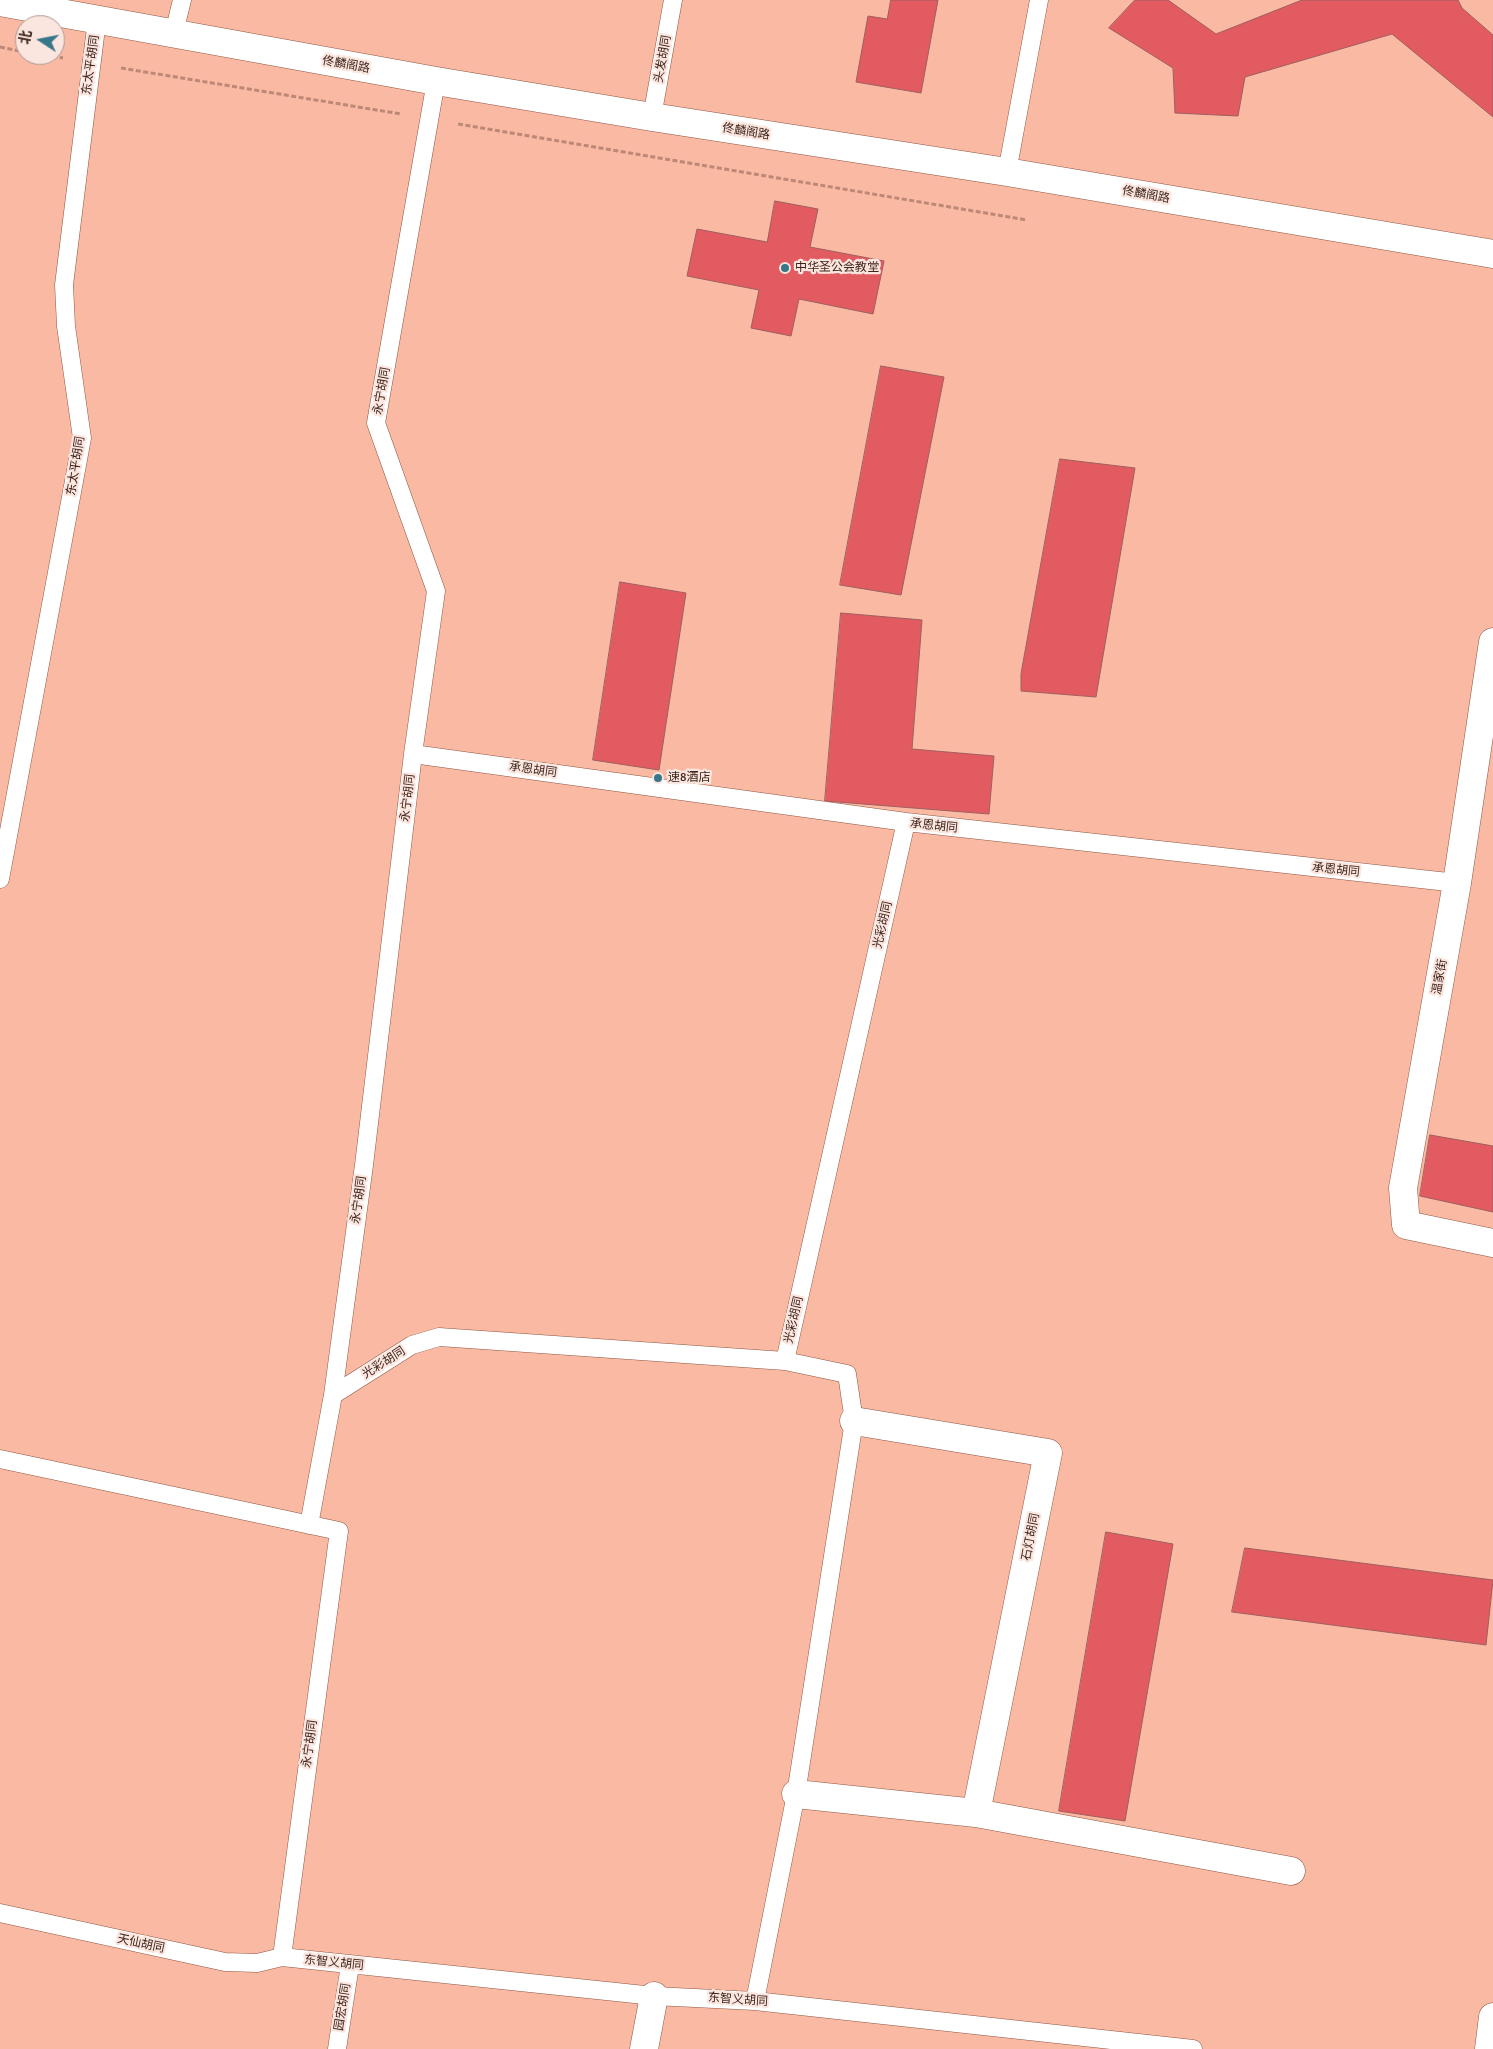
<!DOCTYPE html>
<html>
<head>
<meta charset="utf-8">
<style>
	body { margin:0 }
	#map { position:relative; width:1493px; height:2049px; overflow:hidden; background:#fab9a2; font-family:Signika,"Noto Sans SC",sans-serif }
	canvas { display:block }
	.north { position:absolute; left:15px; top:15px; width:50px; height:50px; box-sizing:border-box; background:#fbe6df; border:1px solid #af9891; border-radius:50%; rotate:281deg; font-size:14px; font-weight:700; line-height:20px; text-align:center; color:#3d241b }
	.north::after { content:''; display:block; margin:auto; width:18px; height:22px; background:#37778a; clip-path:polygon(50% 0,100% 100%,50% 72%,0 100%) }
</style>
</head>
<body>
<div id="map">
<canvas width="1493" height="2049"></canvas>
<div class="north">北</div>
</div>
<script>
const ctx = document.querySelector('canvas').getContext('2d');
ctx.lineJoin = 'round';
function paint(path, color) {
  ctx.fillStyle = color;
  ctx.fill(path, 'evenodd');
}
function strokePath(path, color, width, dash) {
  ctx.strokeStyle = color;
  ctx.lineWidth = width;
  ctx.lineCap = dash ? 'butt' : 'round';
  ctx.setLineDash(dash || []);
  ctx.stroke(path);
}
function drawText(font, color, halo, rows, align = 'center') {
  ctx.font = font + ' Signika,"Noto Sans SC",sans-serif';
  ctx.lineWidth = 4.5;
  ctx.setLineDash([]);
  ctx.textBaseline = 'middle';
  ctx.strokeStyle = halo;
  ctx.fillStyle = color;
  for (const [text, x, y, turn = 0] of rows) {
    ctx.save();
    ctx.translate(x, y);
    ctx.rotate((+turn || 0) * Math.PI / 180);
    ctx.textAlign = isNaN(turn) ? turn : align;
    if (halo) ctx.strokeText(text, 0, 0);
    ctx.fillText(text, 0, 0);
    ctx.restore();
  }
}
const building = new Path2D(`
	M891,0H938L921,93L856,82L868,16L887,19Z
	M1135,0H1168L1216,34L1302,0H1458L1462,8L1493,35V117L1392,34L1245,77L1238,116L1175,113L1173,68L1109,28Z
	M775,201L818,209L810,247L884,261L873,314L799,299L791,336L751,328L759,290L687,276L697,229L767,242Z
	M881,366L944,377L901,595L840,585Z
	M1060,459L1135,468L1096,697L1021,691V674Z
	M620,582L686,593L659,770L593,760Z
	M841,613L922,620L912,749L994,756L989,814L825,801Z
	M1430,1135L1493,1146V1212L1420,1196Z
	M1106,1532L1173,1544L1125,1821L1059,1811Z
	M1245,1548L1493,1580L1486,1645L1232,1612Z`);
paint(building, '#e25b61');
strokePath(building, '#9e5f5f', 1);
const service = new Path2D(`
	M174,33L182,0
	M652,117L673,0
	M1007,172L1039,0
	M413,754L906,822L1457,883
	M0,879L82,438L66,326L64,285L97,20
	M333,1395L412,1345L439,1337L785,1361L906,822
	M0,1459L339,1531L282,1957
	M309,1525L333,1395L364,1165L413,754L436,591L376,423L436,81
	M0,1913L225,1962L257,1963L282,1957L654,1996L755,2001L1193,2049
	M755,2001L796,1794L854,1421L847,1374L785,1361
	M337,2049L350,1965`);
const minor = new Path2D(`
	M0,2L436,81L652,117L1007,172L1493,254
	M1493,642L1457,883L1403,1188L1406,1225L1493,1243
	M854,1421L1048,1453L976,1813
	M796,1794L976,1813L1291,1871
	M644,2049L654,1996
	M1489,2049L1493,2017`);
strokePath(service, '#905642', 19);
strokePath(minor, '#905642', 29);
strokePath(new Path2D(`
	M0,47L25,52
	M45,55L63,58
	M121,68L401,114
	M458,124L1027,220`), '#bd8977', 3, [5, 2.5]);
strokePath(service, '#fff', 18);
strokePath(minor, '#fff', 28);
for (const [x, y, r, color] of [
	[785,268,5,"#37778a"],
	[658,778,5,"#37778a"]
]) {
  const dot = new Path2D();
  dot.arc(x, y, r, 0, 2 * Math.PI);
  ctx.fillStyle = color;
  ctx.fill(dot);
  strokePath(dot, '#fbe6df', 2);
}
drawText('12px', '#3d241b', '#fbe6df', [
	["头发胡同",663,59,-80],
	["东太平胡同",91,65,-82],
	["佟麟阁路",346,65,10],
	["佟麟阁路",746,132,9],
	["佟麟阁路",1146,195,10],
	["永宁胡同",382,391,-80],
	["东太平胡同",76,466,-81],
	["承恩胡同",533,770,8],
	["永宁胡同",408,798,-83],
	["承恩胡同",934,826,6],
	["承恩胡同",1336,870,6],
	["光彩胡同",883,925,-77],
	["温家街",1440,977,-80],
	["永宁胡同",359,1200,-82],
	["光彩胡同",794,1320,-77],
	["光彩胡同",384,1363,-32],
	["石灯胡同",1031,1537,-79],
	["永宁胡同",310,1744,-82],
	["天仙胡同",141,1944,12],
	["东智义胡同",334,1963,6],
	["东智义胡同",738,2000,4],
	["园宏胡同",343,2007,-81]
]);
drawText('12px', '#3d241b', '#fbe6df', [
	["中华圣公会教堂",795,268],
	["速8酒店",668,778]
], 'left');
</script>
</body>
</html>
